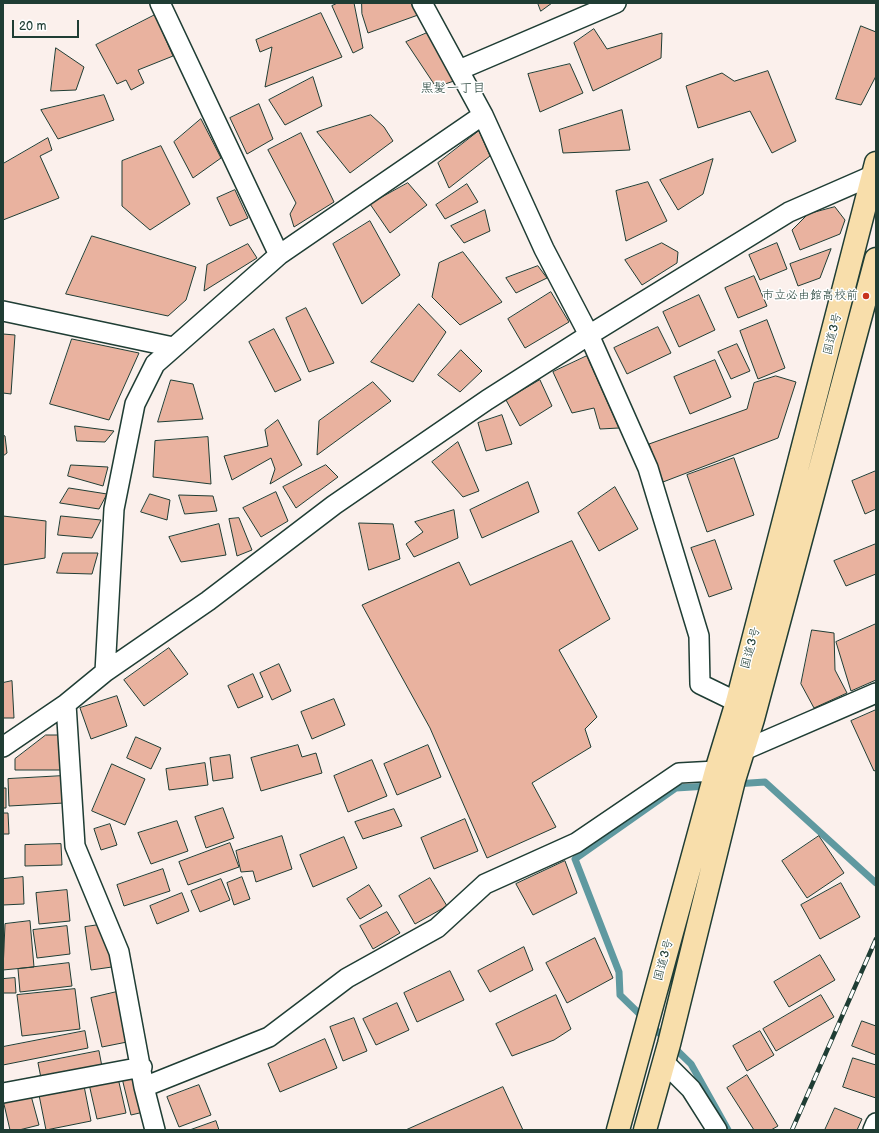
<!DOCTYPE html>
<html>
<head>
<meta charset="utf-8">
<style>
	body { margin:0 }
	#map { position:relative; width:879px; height:1133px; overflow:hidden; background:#fbf0ec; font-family:"Balsamiq Sans",sans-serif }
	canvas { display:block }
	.frame { position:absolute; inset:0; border:4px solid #1f3d34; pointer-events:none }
	.scale { position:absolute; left:12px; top:20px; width:67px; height:18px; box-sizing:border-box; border:2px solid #1f3d34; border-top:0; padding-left:5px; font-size:12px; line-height:14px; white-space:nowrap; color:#1f3d34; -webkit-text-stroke:3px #fff; paint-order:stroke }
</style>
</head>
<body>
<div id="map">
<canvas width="879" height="1133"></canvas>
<div class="frame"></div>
<div class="scale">20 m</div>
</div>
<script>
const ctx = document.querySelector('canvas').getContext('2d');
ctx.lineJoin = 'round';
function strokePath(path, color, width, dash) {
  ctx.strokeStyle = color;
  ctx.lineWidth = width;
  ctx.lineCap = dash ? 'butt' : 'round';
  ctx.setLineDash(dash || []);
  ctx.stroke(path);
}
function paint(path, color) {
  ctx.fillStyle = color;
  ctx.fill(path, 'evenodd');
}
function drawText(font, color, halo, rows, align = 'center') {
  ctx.font = font + ' "Balsamiq Sans","Klee One",sans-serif';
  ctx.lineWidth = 3;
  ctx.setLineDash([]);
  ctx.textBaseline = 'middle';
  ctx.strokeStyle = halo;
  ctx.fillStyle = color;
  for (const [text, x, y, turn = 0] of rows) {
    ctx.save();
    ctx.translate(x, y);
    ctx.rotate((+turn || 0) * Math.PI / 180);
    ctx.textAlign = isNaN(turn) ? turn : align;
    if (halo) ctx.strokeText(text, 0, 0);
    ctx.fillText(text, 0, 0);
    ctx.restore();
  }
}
strokePath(new Path2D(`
	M735,784L765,782L876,883
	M708,786L676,788L575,859L619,972L620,995L691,1064L728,1130`), '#5f99a0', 7);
const building = new Path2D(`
	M338,3H354L363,48L353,53L332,6Z
	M362,3H411L418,15L368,33L362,14Z
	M538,3H552L541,11Z
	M321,13L342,57L265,87L272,47L260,52L256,40Z
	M155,15L173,56L138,70L144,83L131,90L126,80L117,84L96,45Z
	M861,26L876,32V76L861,105L836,99Z
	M594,29L607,49L662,33L661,58L593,91L574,43Z
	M427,33L454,81L436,87L406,42Z
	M56,48L84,67L76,90L51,91Z
	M570,64L583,93L540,112L528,74Z
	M768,71L796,141L772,153L750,111L698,128L686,86L722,73L734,81Z
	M313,77L322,106L285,125L269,100Z
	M104,95L114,120L58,139L41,110Z
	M259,104L273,139L247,154L230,118Z
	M622,110L630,150L563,153L559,130Z
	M371,115L384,127L393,141L350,173L317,132Z
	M201,119L221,158L193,178L174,142Z
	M479,131L490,156L449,188L438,163Z
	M301,133L334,202L294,227L290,214L296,203L268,150Z
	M48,138L52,150L40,156L59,198L3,220V164Z
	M161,146L190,204L150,230L122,206V161Z
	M713,159L703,194L678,210L660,180Z
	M648,182L667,221L626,241L616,191Z
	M408,183L427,205L390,233L370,204Z
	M467,184L478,202L445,219L436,205Z
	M235,190L248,218L230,226L217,198Z
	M835,207L845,220L840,234L800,250L792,230L808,214Z
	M485,210L490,231L464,243L451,226Z
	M370,221L400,275L362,304L333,244Z
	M92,236L196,267L186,300L168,316L66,294Z
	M662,243L678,252L677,263L642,285L625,260Z
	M777,243L787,269L760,280L749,255Z
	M248,244L257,258L204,291L207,265Z
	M831,249L820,278L798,286L790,264Z
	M463,252L502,302L460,325L432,297L439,263Z
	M538,266L547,278L516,293L506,278Z
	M754,276L767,306L738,318L725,288Z
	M551,292L569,322L525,348L508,319Z
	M699,295L715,330L679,347L663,312Z
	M419,304L446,332L413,382L371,362Z
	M306,308L334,363L309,372L286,318Z
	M767,320L785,368L758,379L740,331Z
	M658,327L671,353L627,374L614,348Z
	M274,329L301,380L275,392L249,342Z
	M3,334L15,335L11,394L3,393Z
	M72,339L139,353L109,420L50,404Z
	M737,344L750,371L731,379L718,352Z
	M461,350L482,371L460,392L438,375Z
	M587,356L619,428L600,429L594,408L572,413L553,372Z
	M715,360L731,397L690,414L674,377Z
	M776,376L796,382L778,438L663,482L649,444L747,409L754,383Z
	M171,380L193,384L203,419L158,422Z
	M540,380L552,406L520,426L506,400Z
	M373,382L391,401L317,455L319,421Z
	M502,415L512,444L486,451L478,423Z
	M278,420L302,465L270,484L275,469L271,458L232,480L224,456L268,446L265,430Z
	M75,426L114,431L105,442L77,441Z
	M3,435L5,436L7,453L3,456Z
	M208,437L211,484L153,477L155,441Z
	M458,442L479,491L463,497L432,462Z
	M734,458L754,515L707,532L687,475Z
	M71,465L108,467L103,486L68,476Z
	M326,465L338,477L296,508L283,487Z
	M876,471V509L865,514L852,481Z
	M528,482L539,512L482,538L470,510Z
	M615,487L638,529L599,551L578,513Z
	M69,488L107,494L99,509L60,503Z
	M276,492L288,521L261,537L243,508Z
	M150,494L170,500L167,520L141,512Z
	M179,495L213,496L217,511L185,514Z
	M454,510L458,538L414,557L406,544L423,532L415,522Z
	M3,516L46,521L45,558L3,565Z
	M61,516L101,520L92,538L58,535Z
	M239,518L252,550L237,556L229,519Z
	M359,523L393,524L400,559L369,570Z
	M219,524L226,555L181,562L169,537Z
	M715,540L732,589L709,597L691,548Z
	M572,541L610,619L559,650L597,717L585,729L591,747L532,783L556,827L487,858L430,728L362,605L459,562L470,585Z
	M876,544V574L846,586L834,561Z
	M63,553H98L92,574L57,573Z
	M876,624V680L851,691L836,642Z
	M812,630L834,633L835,670L847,693L814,708L801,684Z
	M169,648L188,674L144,706L124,680Z
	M279,664L291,691L272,700L260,673Z
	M253,674L263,697L238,708L228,686Z
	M12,681L14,718H3V683Z
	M117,696L127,726L91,739L80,708Z
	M334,699L345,725L312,739L301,712Z
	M876,710V770L874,771L851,721Z
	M46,735H64L63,770H15V759Z
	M136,737L161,748L151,769L127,758Z
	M298,745L302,757L316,753L322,773L261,791L251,758Z
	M428,745L441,777L397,795L384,764Z
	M230,755L233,778L213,781L210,758Z
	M372,760L387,796L348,812L334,776Z
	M205,763L208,785L169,790L166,769Z
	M112,764L145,779L125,825L92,811Z
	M63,776L64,803L9,806L8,779Z
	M3,788H6V808H3Z
	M223,808L234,838L206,848L195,817Z
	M394,809L402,826L363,839L355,822Z
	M3,813H8L9,834H3Z
	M465,819L478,851L434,869L421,838Z
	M177,821L188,851L151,864L138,833Z
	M110,824L117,845L101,850L94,829Z
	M282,836L292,869L256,882L253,871L241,872L236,851Z
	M819,836L844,873L807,898L782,861Z
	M344,837L357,868L313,887L300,855Z
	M230,843L239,867L188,885L179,862Z
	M61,844L62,865L25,866V845Z
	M565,861L577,893L533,915L516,884Z
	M163,869L170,891L124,906L117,885Z
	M23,877L24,904L3,905V879Z
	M242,877L250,899L234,905L227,883Z
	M430,878L447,906L415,924L399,896Z
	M221,879L230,900L200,912L191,891Z
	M841,883L860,917L820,939L801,905Z
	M369,885L382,906L360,919L347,899Z
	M67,890L70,921L39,924L36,893Z
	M182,893L189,911L157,924L150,906Z
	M387,912L400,933L373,949L360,926Z
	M30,921L34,967L3,970L5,924Z
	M106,924L112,967L91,970L85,927Z
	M67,926L70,954L37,958L33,930Z
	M595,938L613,978L567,1003L546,963Z
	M524,947L533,970L490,992L478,971Z
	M820,955L835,980L789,1007L774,982Z
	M69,963L72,986L20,992L18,969Z
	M450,971L464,1000L417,1022L404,993Z
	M15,978L16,993H3V979Z
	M75,989L80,1029L22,1036L17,995Z
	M121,991L132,1041L102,1047L91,998Z
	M556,995L571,1029L554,1040L512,1056L496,1024Z
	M821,995L834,1017L776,1051L763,1029Z
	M397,1003L409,1030L376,1045L363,1019Z
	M354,1018L367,1051L343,1061L330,1027Z
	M862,1021L876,1026V1055L852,1046Z
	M85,1031L88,1048L3,1065V1047Z
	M760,1031L774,1055L747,1071L733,1046Z
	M325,1039L337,1068L280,1092L268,1064Z
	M99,1051L103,1072L42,1083L38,1063Z
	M853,1058L876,1065V1098L843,1087Z
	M138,1070L148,1111L131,1115L121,1074Z
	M747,1075L778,1126L771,1130H754L727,1088Z
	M118,1078L126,1113L97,1119L89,1084Z
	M199,1085L211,1115L179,1127L167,1097Z
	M84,1086L91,1121L46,1130L39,1095Z
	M503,1087L523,1130H406Z
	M30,1092L39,1125L19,1130H10L3,1100Z
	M835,1108L862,1119L857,1130H825Z
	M216,1121L219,1130H190Z`);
paint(building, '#e9b29f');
strokePath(building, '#1f3d34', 1);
const street = new Path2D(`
	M160,3L279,255
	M422,3L483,115L544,249L589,335L648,468L699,636L700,684L737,702
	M459,70L616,3
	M3,311L173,347
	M105,672L114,509L135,404L155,364L279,255L483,115
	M66,704L75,846L119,952L144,1087L155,1130
	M3,747L66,704L105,672L208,601L334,505L487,400L589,335L789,212L876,174
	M742,751L876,693
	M664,1062L691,1089L717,1130
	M144,1087L269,1037L347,978L437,928L485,884L576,843L679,773L716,771
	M3,1093L142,1067
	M873,1130L876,1123`);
const highway = new Path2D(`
	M618,1130L716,771L737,702L876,163
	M645,1130L669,1044L734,780L753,719L876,259`);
strokePath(street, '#1f3d34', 22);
strokePath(highway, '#1f3d34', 25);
strokePath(street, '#fff', 19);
strokePath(highway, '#f8deab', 22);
const rail = new Path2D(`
	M792,1130L876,939`);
strokePath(rail, '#1f3d34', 4.5);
strokePath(rail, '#fff', 3, [9]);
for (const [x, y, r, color] of [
	[866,296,4,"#c8321e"]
]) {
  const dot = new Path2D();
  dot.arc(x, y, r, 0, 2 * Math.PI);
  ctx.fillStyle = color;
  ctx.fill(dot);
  strokePath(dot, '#fff', 1.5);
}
drawText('12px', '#1f3d34', '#fff', [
	["市立必由館高校前",858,296]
], 'right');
drawText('12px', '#1f3d34', '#fff', [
	["国道3号",833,334,-76],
	["国道3号",751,648,-75],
	["国道3号",664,960,-75]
]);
drawText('13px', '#1f3d34', '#fff', [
	["黒髪一丁目",453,89]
]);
</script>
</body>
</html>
